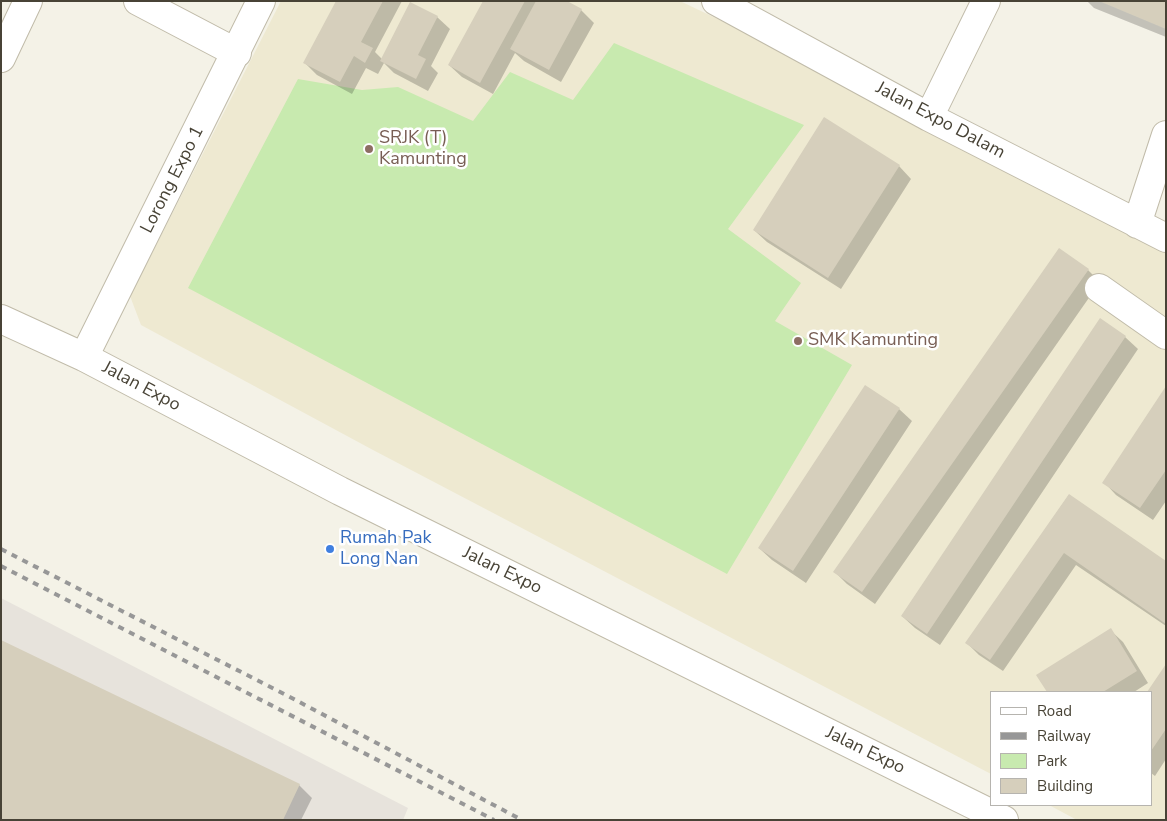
<!DOCTYPE html>
<html>
<head>
<meta charset="utf-8">
<style>
	body { margin:0 }
	#map { position:relative; width:1167px; height:821px; overflow:hidden; background:#f4f2e7; font-family:"Nunito Sans",sans-serif }
	canvas { display:block }
	.frame { position:absolute; inset:0; border:2px solid #484336; pointer-events:none }
	.legend { position:absolute; left:990px; top:691px; width:162px; height:115px; box-sizing:border-box; background:#fff; border:1px solid #b6b4af; margin:0; padding:6px 9px; list-style:none; font-size:15px; color:#484336 }
	.legend li { display:flex; align-items:center; gap:10px; height:25px }
	.legend b { width:25px; border:1px solid #b6b4af }
</style>
</head>
<body>
<div id="map">
<canvas width="1167" height="821"></canvas>
<div class="frame"></div>
<ul class="legend">
<li><b style="height:6px;background:#fff"></b>Road</li>
<li><b style="height:6px;background:#979797"></b>Railway</li>
<li><b style="height:14px;background:#c8eaaf"></b>Park</li>
<li><b style="height:14px;background:#d6cfbc"></b>Building</li>
</ul>
</div>
<script>
const ctx = document.querySelector('canvas').getContext('2d');
ctx.lineJoin = 'round';
function paint(path, color) {
  ctx.fillStyle = color;
  ctx.fill(path, 'evenodd');
}
function strokePath(path, color, width, dash) {
  ctx.strokeStyle = color;
  ctx.lineWidth = width;
  ctx.lineCap = dash ? 'butt' : 'round';
  ctx.setLineDash(dash || []);
  ctx.stroke(path);
}
function drawText(font, color, halo, rows, align = 'center') {
  ctx.font = font + ' "Nunito Sans",sans-serif';
  ctx.lineWidth = 5;
  ctx.setLineDash([]);
  ctx.textBaseline = 'middle';
  ctx.strokeStyle = halo;
  ctx.fillStyle = color;
  for (const [text, x, y, turn = 0] of rows) {
    ctx.save();
    ctx.translate(x, y);
    ctx.rotate((+turn || 0) * Math.PI / 180);
    ctx.textAlign = isNaN(turn) ? turn : align;
    if (halo) ctx.strokeText(text, 0, 0);
    ctx.fillText(text, 0, 0);
    ctx.restore();
  }
}
paint(new Path2D(`
	M1,598L408,808L403,820H1Z`), '#e7e3dc');
paint(new Path2D(`
	M281,1H680L1166,233V820H1077L1049,805H1151V692H991V774L373,450L141,325L130,296Z`), '#eee9d1');
paint(new Path2D(`
	M614,43L804,125L728,229L801,283L775,321L852,365L727,574L188,288L298,79L362,90L398,87L473,121L510,72L573,100Z`), '#c8eaaf');
paint(new Path2D(`
	M338,1H402L375,52L382,59L437,17L450,29L431,66L438,73L428,91L394,73L384,63L378,74L366,68L352,94L317,75L305,63Z
	M484,1H564L581,10L594,23L561,82L524,61L515,53L493,94L462,77L449,65Z
	M1087,1H1166V37L1094,8Z
	M899,166L911,179L841,289L767,242L754,230Z
	M1088,270L1100,282L875,604L847,584L835,572Z
	M1100,320L1125,337L1138,349L940,645L915,628L902,616Z
	M1166,389V501L1153,520L1116,495L1104,482Z
	M899,409L912,421L806,583L772,560L759,548Z
	M1069,495L1166,562V626L1076,565L1003,671L979,655L967,643Z
	M1110,630L1123,642L1148,683L1134,692H1048L1038,675Z
	M1166,666V759L1155,776L1151,773V692H1149Z
	M299,785L312,798L301,820H1Z`), '#0003');
paint(new Path2D(`
	M336,1H383L361,42L373,48L365,63L354,56L340,82L303,63Z
	M483,1H525L480,83L448,65Z
	M536,1H567L582,9L549,70L510,49Z
	M1099,1H1166V29Z
	M410,2L438,16L418,55L426,59L416,79L380,61Z
	M824,117L900,165L828,278L753,230Z
	M1059,248L1089,269L862,592L833,572Z
	M1100,318L1126,336L927,634L901,616Z
	M865,385L900,408L793,571L758,548Z
	M1166,386V470L1140,508L1102,483Z
	M1069,494L1166,561V624L1064,553L990,660L965,643Z
	M1111,628L1137,671L1103,692H1047L1036,675Z
	M1,640L300,784L283,820H1Z
	M1166,664V729L1151,751V692H1147Z`), '#d6cfbc');
const minor = new Path2D(`
	M138,1L237,53
	M716,1L929,117L1166,238
	M1,58L28,1
	M929,117L986,1
	M1137,224L1166,135
	M1099,288L1166,335
	M1,319L84,357L340,491L1004,820
	M84,357L261,1`);
strokePath(minor, '#c0bba9', 30);
strokePath(minor, '#fff', 28);
strokePath(new Path2D(`
	M1,549L288,696L522,820
	M1,566L494,820`), '#979797', 4, [6, 6]);
for (const [x, y, r, color] of [
	[369,149,5,"#8d6e63"],
	[798,341,5,"#8d6e63"],
	[330,549,5,"#3f7fe0"]
]) {
  const dot = new Path2D();
  dot.arc(x, y, r, 0, 2 * Math.PI);
  ctx.fillStyle = color;
  ctx.fill(dot);
  strokePath(dot, '#fff', 2);
}
drawText('18px', '#484336', '#fff', [
	["Jalan Expo Dalam",940,121,28],
	["Lorong Expo 1",173,180,-63],
	["Jalan Expo",141,387,28],
	["Jalan Expo",502,571,26],
	["Jalan Expo",865,751,26]
]);
drawText('18px', '#785e54', '#fff', [
	["SRJK (T)",379,139],
	["Kamunting",379,160],
	["SMK Kamunting",808,341]
], 'left');
drawText('18px', '#366cbe', '#fff', [
	["Rumah Pak",340,539],
	["Long Nan",340,560]
], 'left');
</script>
</body>
</html>
